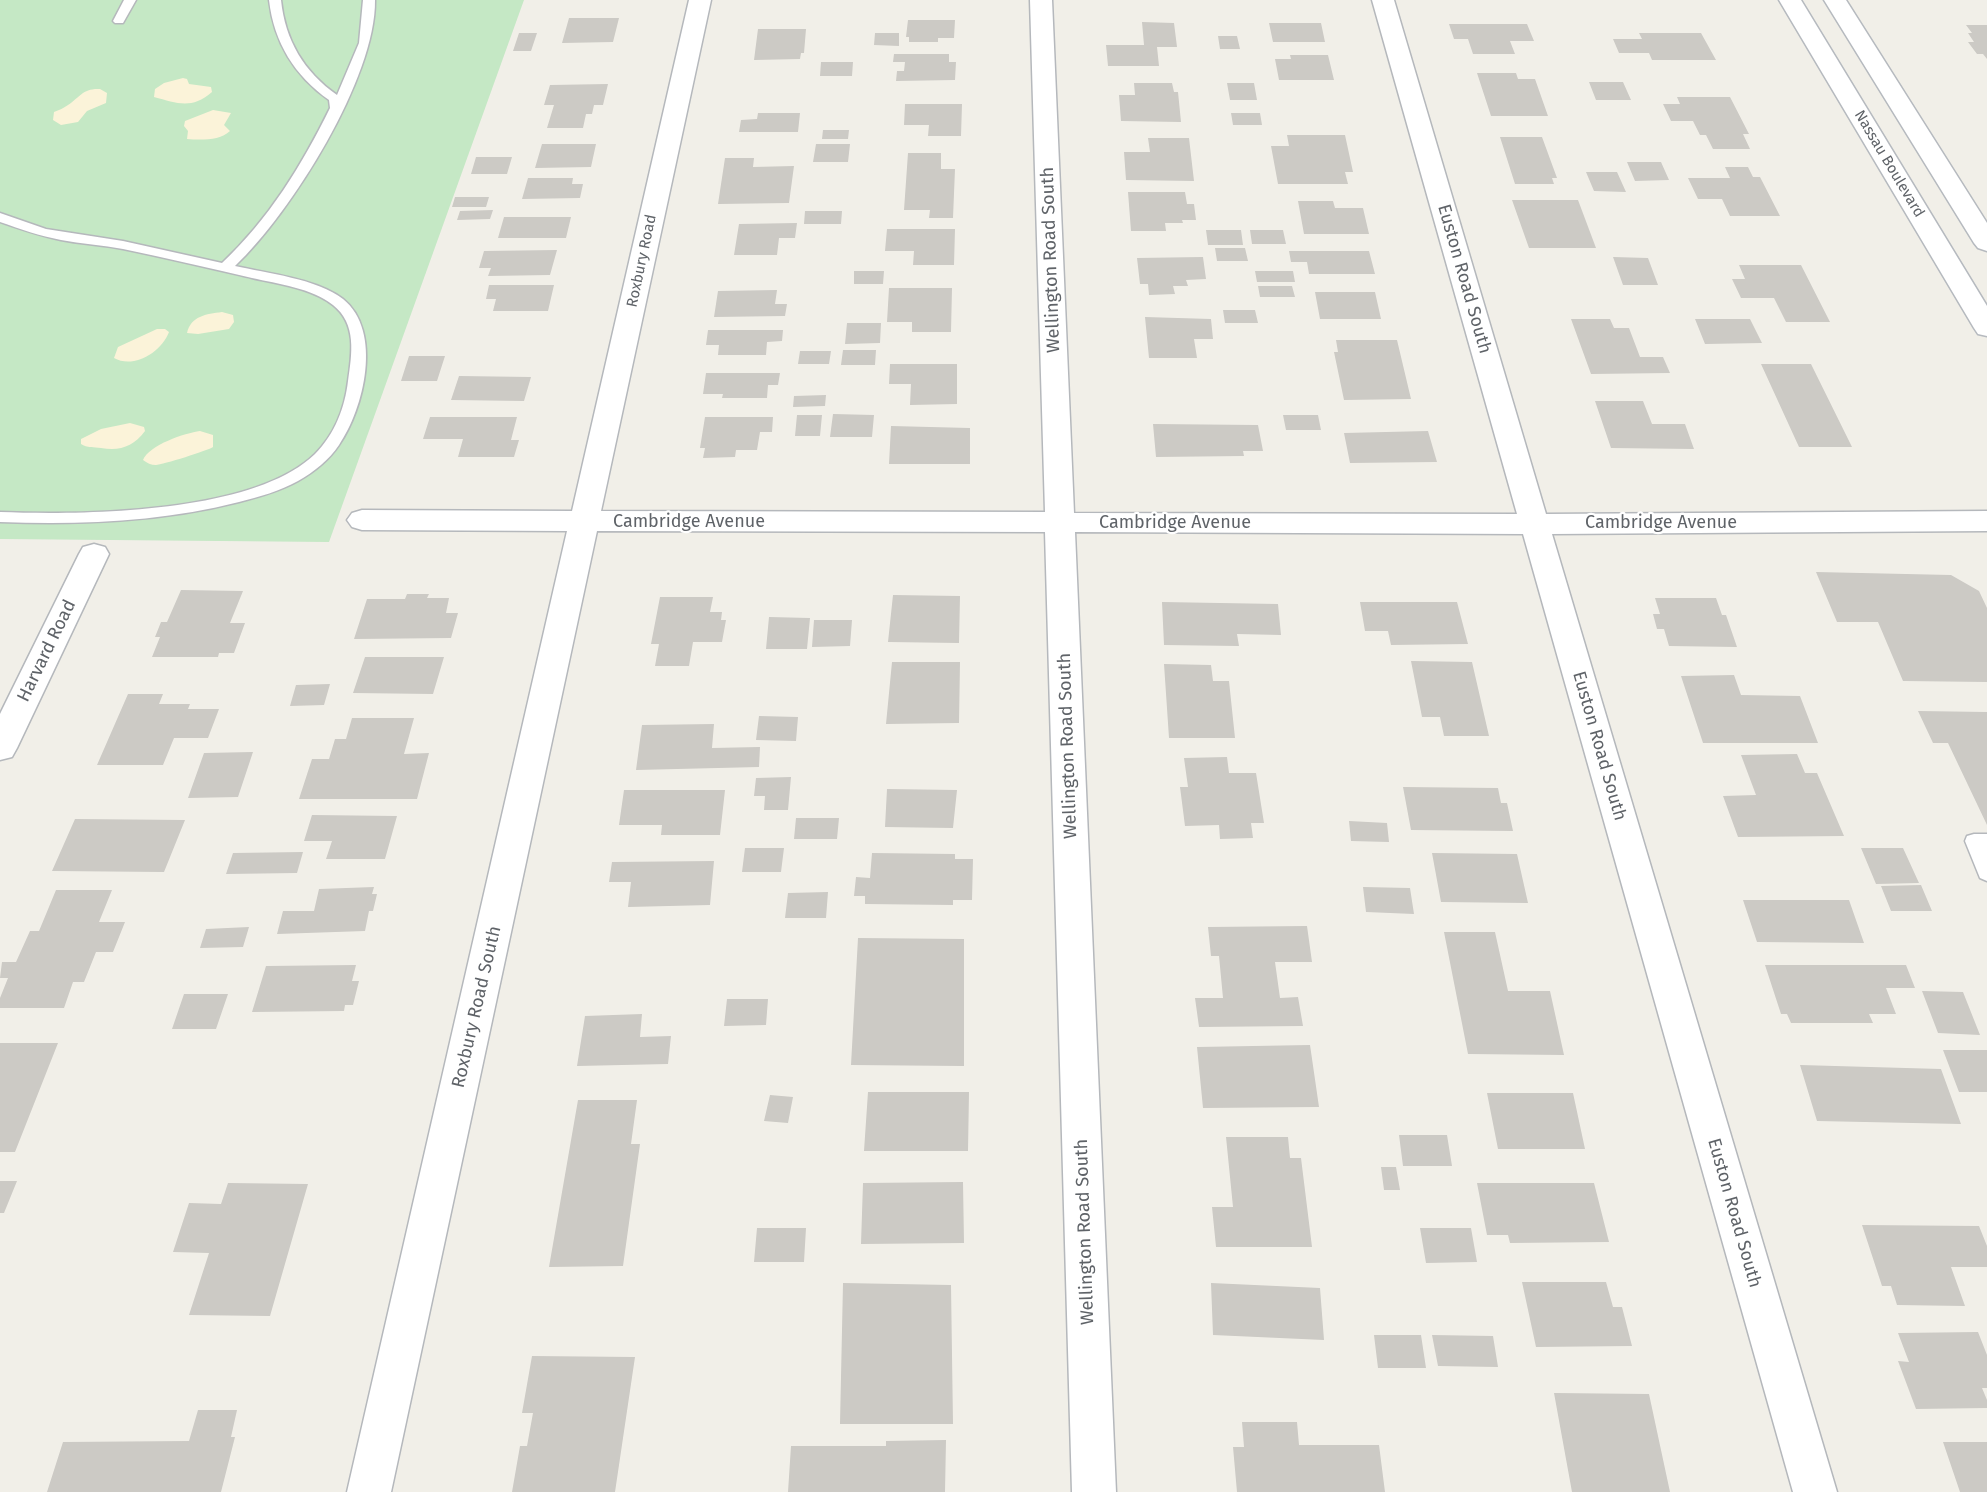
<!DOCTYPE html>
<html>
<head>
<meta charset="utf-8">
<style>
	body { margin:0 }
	canvas { display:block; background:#f1efe8 }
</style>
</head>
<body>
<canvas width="1987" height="1492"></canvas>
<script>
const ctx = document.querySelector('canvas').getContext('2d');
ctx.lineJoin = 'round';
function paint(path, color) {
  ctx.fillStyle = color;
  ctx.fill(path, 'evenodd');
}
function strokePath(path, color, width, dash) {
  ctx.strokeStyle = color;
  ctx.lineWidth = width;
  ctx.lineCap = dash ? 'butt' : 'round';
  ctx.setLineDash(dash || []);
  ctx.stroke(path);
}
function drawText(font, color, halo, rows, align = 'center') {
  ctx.font = font + ' "Fira Sans",sans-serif';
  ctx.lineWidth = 4.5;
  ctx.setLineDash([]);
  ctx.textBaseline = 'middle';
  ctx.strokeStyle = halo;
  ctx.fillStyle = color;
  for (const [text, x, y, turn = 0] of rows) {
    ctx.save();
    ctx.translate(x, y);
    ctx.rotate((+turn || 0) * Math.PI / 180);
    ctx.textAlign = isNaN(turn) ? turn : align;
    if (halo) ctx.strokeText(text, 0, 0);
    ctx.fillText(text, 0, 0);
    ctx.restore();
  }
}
paint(new Path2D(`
	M0,0H524L329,542L0,539Z`), '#c5e8c5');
paint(new Path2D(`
	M183,78L187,79L189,84L211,87L212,92C191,110 177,103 154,97L155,89L164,83Z
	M100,89L107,93L106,103L87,111L78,122L61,125L53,120L54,112C59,110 64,108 68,105C80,97 83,88 100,89Z
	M213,110L231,113L224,125L230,131C220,141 200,140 187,139L188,131L184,126L185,121Z
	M222,312L233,315L234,322L229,329L198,334L187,333C191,316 206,314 222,312Z
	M157,329H165L169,332C161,353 133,369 114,358L118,347Z
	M130,423L144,427L145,431C133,447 120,451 101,448C94,447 87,448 81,444V439L101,429Z
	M200,431L213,435V447C209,450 162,465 156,465C151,465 147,463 143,460C149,445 185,433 200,431Z`), '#fbf3d9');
paint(new Path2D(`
	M569,18H619L613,42L562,43Z
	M908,20H955L954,38H938V42H909V37H906Z
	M1142,22L1174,23L1177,47H1157L1159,66H1108L1106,45H1144Z
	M1269,23H1321L1325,42H1273Z
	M1449,24H1527L1534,41H1510L1515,54H1473L1468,39H1454Z
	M1966,25H1987V59L1983,54H1977L1968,42H1974L1968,33H1972Z
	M758,29H806L804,53H801L800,59L754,60Z
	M519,33H537L531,51H513Z
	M875,33H899V46L874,45Z
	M1639,33H1701L1716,60H1652L1649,53H1619L1613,39H1642Z
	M1218,36H1237L1240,49H1220Z
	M894,54H949V62H956L955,80L896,81L897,71H904L905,62H893Z
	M1290,55H1328L1334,80H1279L1275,59H1291Z
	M821,62H853L852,76H820Z
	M1477,73H1516L1518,79H1535L1548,116H1491Z
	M1589,82H1623L1631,100H1596Z
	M1134,83H1172L1174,92H1178L1181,122L1121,121L1119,95H1135Z
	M1227,83H1254L1257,100H1230Z
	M608,84L603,105H594L592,114H586L583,128H547L554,105H544L550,85Z
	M1677,97H1730L1749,134H1743L1750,149H1713L1706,135H1700L1693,121H1671L1663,104H1680Z
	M905,104H962L961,136H928L929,125H904Z
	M758,113H800L798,132H739L741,120L757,119Z
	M1231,113H1260L1262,125H1233Z
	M823,130H849L848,139H822Z
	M1287,135H1345L1353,172H1345L1348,184H1278L1271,146H1289Z
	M1500,137H1542L1557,178H1552L1554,184H1515Z
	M1148,138H1189L1194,181L1126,180L1124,152H1150Z
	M542,144H596L591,167L535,168Z
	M816,144H850L848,162H813Z
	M908,153H941V169H955L953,218H929L930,210H904Z
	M476,157H512L507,174H471Z
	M725,158H754L753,167L794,166L789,203L718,204Z
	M1627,162H1661L1669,180L1635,181Z
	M1725,167H1748L1753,177H1760L1780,216H1730L1722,199H1698L1688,178H1730Z
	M1586,172H1617L1626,192L1594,191Z
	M528,178H573L572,184H583L580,198L522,199Z
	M1128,192H1185L1187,204H1194L1196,220H1182L1183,223H1165L1166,231H1131Z
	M455,197H489L486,207H452Z
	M1512,200H1578L1596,248H1529Z
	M1298,201H1333L1335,208H1363L1369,234H1304Z
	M493,210L490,219L457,220L460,211Z
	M805,211H842L841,224H804Z
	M504,217H571L566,238H498Z
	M797,223L795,238H779L777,255H734L739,224Z
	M887,229H955L954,265H913L914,251H885Z
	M1206,230H1241L1243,245H1208Z
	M1250,230H1283L1286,244H1252Z
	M1215,248H1245L1248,261H1217Z
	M557,250L550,275L488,276L491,268H479L484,251Z
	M1289,251H1369L1375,274H1309L1307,262H1291Z
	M1203,257L1206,279L1186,280L1188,286H1173L1175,294L1149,295L1148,284H1140L1137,258Z
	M1613,257L1648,258L1658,285H1623Z
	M1739,265H1801L1830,322H1786L1774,298H1741L1732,279H1745Z
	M854,271H884L883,284H854Z
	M1255,271H1293L1295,282H1257Z
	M489,285H554L548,311H493L496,299H486Z
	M1258,286H1292L1295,297H1260Z
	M889,288H952L951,332H912V322H887Z
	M777,290L775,304H787L785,316L714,317L718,291Z
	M1315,292H1375L1381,319H1320Z
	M1223,310H1255L1258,323H1225Z
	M1145,317L1211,319L1213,339H1194L1197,358H1149Z
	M1571,319H1610L1614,328H1629L1640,357H1663L1670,373L1591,374Z
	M1695,319H1750L1762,343L1705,344Z
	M847,323H881L880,343L845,344Z
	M708,330H783L782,341L767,342L766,355H718L719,345H706Z
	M1336,340H1397L1411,399L1344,400L1334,352H1338Z
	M843,350H876L875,365H841Z
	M800,351H831L829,364H798Z
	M409,356H445L437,381H401Z
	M890,364H957V404L910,405L911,384H889Z
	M1761,364H1811L1852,447H1799Z
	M706,373H780L778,385H768L767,398H722L723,394H703Z
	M459,376L531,377L524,401L451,400Z
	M826,395L825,406L793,407L794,396Z
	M1595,401H1643L1652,424H1685L1694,449L1611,448Z
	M833,414L874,415L872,437H830Z
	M797,415H822L820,436H795Z
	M1283,415H1318L1321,430H1286Z
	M430,417H517L511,440H519L514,457H458L463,439H423Z
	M705,417H773L772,432H760L757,450H736L735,457L703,458L705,448H700Z
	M1153,424L1258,425L1263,451H1243L1244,456L1156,457Z
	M891,426L970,428V464H889Z
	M1428,431L1437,462L1350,463L1344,433Z
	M1816,572L1951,575L1979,591L1987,608V682L1903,681L1878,622H1837Z
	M181,590L243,591L230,623H245L234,653H219L218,657H152L160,637H155L161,622H167Z
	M407,594H429L427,598H449L446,613H458L451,638L354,639L367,599H405Z
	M893,595L960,596L959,643L888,642Z
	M660,597H713L710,612H722L721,620H726L722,642H693L689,666H655L659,644H651Z
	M1655,598H1716L1722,615H1726L1737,647L1669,646L1664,629H1657L1653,614H1660Z
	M1162,602L1278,604L1281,635L1237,634L1239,646L1164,645Z
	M1360,602H1457L1468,644L1391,645L1388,631H1365Z
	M769,617L810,618L807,649H766Z
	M814,620H852L850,646L812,647Z
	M365,657H444L433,694L353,693Z
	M1411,661L1472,662L1489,736H1444L1440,717H1422Z
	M892,662H960L959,723L886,724Z
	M1164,664L1211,665L1213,681H1229L1235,738H1169Z
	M1734,675L1741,695L1800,696L1818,743H1703L1681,676Z
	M330,684L324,705L290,706L296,685Z
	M128,694H163L159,704H190L188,709H219L208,738H174L163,765H97Z
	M1918,711L1987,712V825L1948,743H1933Z
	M759,716L798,717L796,741L756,740Z
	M352,718H414L404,754L429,753L417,799H299L312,759H329L335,739H346Z
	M714,724L712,748L760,747L759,767L636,770L642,725Z
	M253,752L238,797L188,798L204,753Z
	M1797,754L1805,773H1817L1844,836L1738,837L1723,796L1756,795L1741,755Z
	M1227,757L1229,773H1256L1264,823H1251L1253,838L1220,839L1219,825L1185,826L1180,787H1188L1184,758Z
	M791,777L788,810H764L765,796H754L756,778Z
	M1403,787L1498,788L1501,803H1507L1513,831L1411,830Z
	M887,789L957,790L953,828L885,827Z
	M624,790H725L720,835H661L662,825H619Z
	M312,815L397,816L385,859H326L332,841H304Z
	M796,818H839L837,839H794Z
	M75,819L185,820L164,872L52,871Z
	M1349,821L1387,823L1389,842L1351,841Z
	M745,848H784L781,872H742Z
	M1861,848H1903L1919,883L1876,884Z
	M303,852L297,873L226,874L233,853Z
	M872,853L955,854V859H973L972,900H953V905L865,904V896H854L856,877L870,878Z
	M1432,853L1517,854L1528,903L1441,902Z
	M714,861L710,905L628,907L631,882H609L612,862Z
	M1921,885L1932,911H1891L1881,886Z
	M374,887L372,894H377L373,911H369L365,931L277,934L283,911H314L319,889Z
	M1363,887L1410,888L1414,914L1366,912Z
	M56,890H112L99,922H125L113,952H96L84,982H73L64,1008H0V998L8,978H0L2,962H16L30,931H39Z
	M828,892L826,918H785L788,893Z
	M1743,900H1849L1864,943L1757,942Z
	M1307,926L1312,962H1275L1280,998L1298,997L1303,1026L1199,1027L1195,998H1223L1219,956H1211L1208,927Z
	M249,927L243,947L200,948L206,929Z
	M1444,932H1495L1508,991H1550L1564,1055L1468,1054Z
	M858,938L964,939V1066L851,1065Z
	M356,965L352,981H359L353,1005H345L344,1011L252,1012L266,966Z
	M1765,965H1906L1915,988H1886L1896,1014H1869L1873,1023H1791L1787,1014H1781Z
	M1922,991L1963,992L1980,1035L1938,1033Z
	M184,994H228L216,1029H172Z
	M727,999H768L766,1025L724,1026Z
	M642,1014L640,1037L671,1036L668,1064L577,1066L585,1016Z
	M0,1043H58L15,1152H0Z
	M1310,1045L1319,1107L1203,1108L1197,1047Z
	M1943,1050H1987V1092H1959Z
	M1800,1065L1941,1069L1961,1124L1817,1121Z
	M868,1092H969L968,1151H864Z
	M1487,1093H1573L1585,1149H1498Z
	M770,1095L793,1097L788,1123L764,1121Z
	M578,1100H637L631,1144H640L623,1266L549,1267Z
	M1399,1135H1447L1452,1166H1403Z
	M1226,1137H1288L1290,1158H1301L1312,1247H1216L1212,1207H1233Z
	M1381,1167H1396L1400,1190H1384Z
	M0,1181H17L4,1213H0Z
	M963,1182L964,1243L861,1244L863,1183Z
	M228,1183L308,1184L270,1316L189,1315L209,1253L173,1252L189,1203L221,1204Z
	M1477,1183H1594L1609,1242L1510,1243L1508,1235H1487Z
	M1862,1225L1979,1226L1987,1246V1267H1951L1965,1306L1897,1305L1891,1286H1882Z
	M757,1228H806L804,1262H754Z
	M1420,1228H1471L1477,1262L1426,1263Z
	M1522,1282H1606L1613,1307H1622L1632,1346L1536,1347Z
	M843,1283L951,1285L953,1424H840Z
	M1211,1283L1320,1288L1324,1340L1213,1335Z
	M1978,1332L1987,1355V1388H1982L1987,1400V1408L1916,1409L1898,1361L1909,1362L1898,1333Z
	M1374,1335H1421L1426,1368H1378Z
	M1432,1335L1493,1336L1498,1367L1438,1366Z
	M532,1356L635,1357L615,1492H512L520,1446H527L533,1413H522Z
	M1554,1393L1649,1394L1670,1492H1572Z
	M198,1410H237L231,1437H235L221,1492H47L63,1442L189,1441Z
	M1242,1422H1297L1299,1445H1379L1385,1492H1237L1233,1447H1244Z
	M946,1440L945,1492H788L791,1446H886V1441Z
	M1943,1442H1987V1492H1960Z`), '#cccac5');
const lane = new Path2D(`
	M124,0H136L123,23H115L113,21Z
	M269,0H281C285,40 304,72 337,95L359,43L363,0H375C376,78 291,213 235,266C266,273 318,279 343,299C383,331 364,409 339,445C329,460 314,472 298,481C280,491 259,497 239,502C161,522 80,525 0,522V512C83,515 253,514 315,454C335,434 345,407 348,381C352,354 357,324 333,305C312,288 278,284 252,278C209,268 167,258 123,249C103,245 81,244 61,240C40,236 20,229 0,222V213L46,229L123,241L222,263C269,219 302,165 330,108L329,100C295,76 274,43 269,0Z
	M1974,834H1987V881L1980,878L1965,841L1967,836Z`);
const street = new Path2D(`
	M689,0H711L601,511L1045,512L1030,0H1052L1074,513L1517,514L1372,0H1394L1546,514L1987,511V531L1552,534L1837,1492H1793L1523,534L1075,532L1116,1492H1072L1045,532L597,531L391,1492H347L567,531L362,530L352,527L347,520L352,513L362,510L572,511Z
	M94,544L105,547L109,554L17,748L12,757L0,760V714L79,554L83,547Z`);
const secondary = new Path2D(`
	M1779,0H1801L1987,306V336L1978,334L1974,328Z
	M1824,0H1846L1987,223V251L1978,248L1974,243Z`);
strokePath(lane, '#b5b8bc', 3);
strokePath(street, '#b5b8bc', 3);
strokePath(secondary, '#b6babf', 3);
paint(lane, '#fff');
paint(street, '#fff');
paint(secondary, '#fff');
drawText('15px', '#5f6368', '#fff', [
	["Nassau Boulevard",1889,164,59],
	["Roxbury Road",642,261,-78]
]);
drawText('18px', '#5f6368', '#fff', [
	["Wellington Road South",1051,260,-92],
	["Euston Road South",1464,279,74],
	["Cambridge Avenue",689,522],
	["Cambridge Avenue",1175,523],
	["Cambridge Avenue",1661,523],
	["Harvard Road",47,651,-64],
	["Wellington Road South",1068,746,-92],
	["Euston Road South",1599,746,74],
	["Roxbury Road South",477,1007,-77],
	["Euston Road South",1734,1213,74],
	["Wellington Road South",1085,1232,-92]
]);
</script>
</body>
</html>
